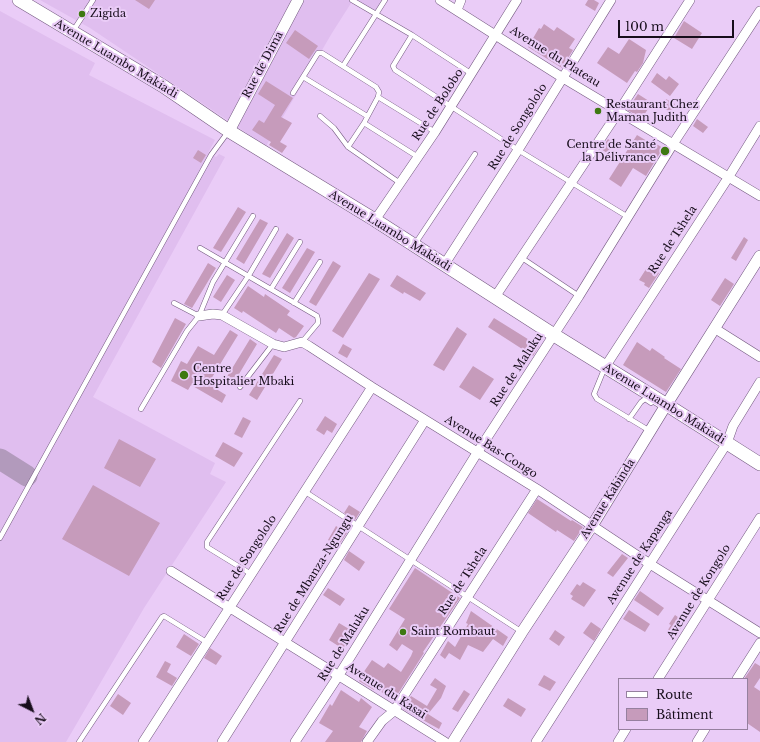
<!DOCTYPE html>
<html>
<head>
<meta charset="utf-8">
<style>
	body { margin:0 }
	#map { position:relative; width:760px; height:742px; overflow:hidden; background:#eaccf7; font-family:"Libre Baskerville",serif }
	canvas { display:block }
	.legend { position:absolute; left:618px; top:678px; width:130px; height:52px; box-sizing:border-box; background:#eaccf7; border:1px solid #96809f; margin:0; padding:5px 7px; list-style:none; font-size:12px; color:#170d1b }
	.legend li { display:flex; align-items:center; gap:8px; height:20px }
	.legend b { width:20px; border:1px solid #96809f }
	.north { position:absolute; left:12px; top:690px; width:40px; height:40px; -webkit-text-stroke:3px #eaccf7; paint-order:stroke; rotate:138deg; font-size:11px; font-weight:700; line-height:16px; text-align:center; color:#170d1b }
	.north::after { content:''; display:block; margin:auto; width:14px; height:18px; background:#170d1b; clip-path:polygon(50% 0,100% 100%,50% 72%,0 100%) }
	.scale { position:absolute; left:618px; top:20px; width:116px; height:18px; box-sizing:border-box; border:2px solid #170d1b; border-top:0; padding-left:5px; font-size:12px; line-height:14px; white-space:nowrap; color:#170d1b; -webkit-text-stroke:3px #eaccf7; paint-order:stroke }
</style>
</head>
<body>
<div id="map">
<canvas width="760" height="742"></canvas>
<ul class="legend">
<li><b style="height:5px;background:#fff"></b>Route</li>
<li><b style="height:11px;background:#c69bbb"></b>Bâtiment</li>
</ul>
<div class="north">N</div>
<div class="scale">100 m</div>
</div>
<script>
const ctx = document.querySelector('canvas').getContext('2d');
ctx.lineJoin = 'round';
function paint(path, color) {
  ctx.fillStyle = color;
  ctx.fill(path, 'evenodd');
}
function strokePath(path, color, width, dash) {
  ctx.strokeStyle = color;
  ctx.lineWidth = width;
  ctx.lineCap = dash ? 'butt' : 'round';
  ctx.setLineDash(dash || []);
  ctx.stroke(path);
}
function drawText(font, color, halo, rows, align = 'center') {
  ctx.font = font + ' "Libre Baskerville",serif';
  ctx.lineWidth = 4;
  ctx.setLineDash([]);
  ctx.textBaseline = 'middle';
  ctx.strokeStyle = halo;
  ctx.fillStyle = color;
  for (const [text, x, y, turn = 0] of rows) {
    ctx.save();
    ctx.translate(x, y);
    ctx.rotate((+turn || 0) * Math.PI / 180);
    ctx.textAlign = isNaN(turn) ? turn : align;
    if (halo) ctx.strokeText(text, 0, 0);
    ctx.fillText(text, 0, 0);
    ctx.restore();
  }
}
paint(new Path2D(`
	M40,0H385L376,14L353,0L332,33L266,146L90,28Z
	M0,11L95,63L89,75L215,140L208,153L216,157L219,154L225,157L93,397L215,463L210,474L226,482L144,608L66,742H0Z`), '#e0beef');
strokePath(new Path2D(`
	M0,459L27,476`), '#b29abc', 21);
paint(new Path2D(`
	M135,0H155L149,9Z
	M588,0H594L599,3L595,11L585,5Z
	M684,21L702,33L692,49L674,38Z
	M544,24L554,31L557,27L575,39L569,48L573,50L562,68L528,47L539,28L541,29Z
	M295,30L318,46L309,59L286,43Z
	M629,39L646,50L643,63L637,72L635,71L627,83L597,63L608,47L619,54Z
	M657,73L666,80L669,76L679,84L670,96L651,82Z
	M266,81L293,98L281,117L292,123L280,142L287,146L282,153L269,145L271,142L252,130L259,120L264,123L275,105L258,94Z
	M638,94L652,103L642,118L627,110Z
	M666,99L675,104L670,112L662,107Z
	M697,119L708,127L703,133L693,126Z
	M637,135L652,144L653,142L663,148L646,176L633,168L621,187L609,179Z
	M608,139L614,143L607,153L601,149Z
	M198,150L206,155L201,163L193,158Z
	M238,207L246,212L221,252L213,248Z
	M260,219L268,223L244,264L236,259Z
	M287,233L294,238L270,278L262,274Z
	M744,237L748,240L736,261L731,258Z
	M307,248L315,252L290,293L282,288Z
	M333,261L341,266L316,306L309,302Z
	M208,263L216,268L192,308L184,304Z
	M648,266L659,273L649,288L644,285L645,283L639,280Z
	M369,273L380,279L343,338L332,331Z
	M227,275L235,280L221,302L213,297Z
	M397,275L426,293L420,301L404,292L403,294L390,286Z
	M725,278L734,284L720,306L711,300Z
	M248,286L264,297L265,294L290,311L287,315L304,326L296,337L294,338L279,328L276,333L243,311L242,313L234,308Z
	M175,318L186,324L161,368L152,362Z
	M494,318L539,346L533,356L488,327Z
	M457,327L467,334L444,371L433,365Z
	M230,330L238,335L208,384L226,395L222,403L191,385L188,390L171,381L181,361L187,364L198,346L214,355Z
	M250,339L257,344L233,384L225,380Z
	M637,342L650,351L652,348L665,357L664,358L681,369L666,392L623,365Z
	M343,344L352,349L347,358L338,353Z
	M274,355L282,359L257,400L249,395Z
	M473,366L494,379L480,400L459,387Z
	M325,416L337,424L332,433L327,430L324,435L316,430Z
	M243,417L251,421L242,438L234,434Z
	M119,439L156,459L140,487L104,468Z
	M223,442L243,453L234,467L215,456Z
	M93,485L160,523L129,576L62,539Z
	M537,499L571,521L572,520L583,527L574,541L557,530L556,532L528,513Z
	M349,505L360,512L355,520L344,513Z
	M336,526L347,533L338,546L328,540Z
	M349,551L365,562L359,571L344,560Z
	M622,554L628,558L613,577L607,573Z
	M415,568L460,598L423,652L424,653L394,700L375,688L374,690L359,681L360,679L353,673L356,668L363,673L372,660L384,668L388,663L401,672L411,656L413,651L402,644L397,651L389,645L405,619L389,609Z
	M583,582L596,590L584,607L571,599L573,596L570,594L577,584L580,586Z
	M328,588L345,599L340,606L323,595Z
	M640,591L664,608L658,616L634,600Z
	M629,610L650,624L645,632L623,619Z
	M471,611L508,637L503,646L493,639L483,652L468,645L460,660L449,653L445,659L440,655L448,641L455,647L468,624L466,623Z
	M675,615L685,622L674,638L666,633L671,625L669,624Z
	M591,622L601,629L594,641L583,633Z
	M339,623L354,632L343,649L329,640Z
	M555,630L565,637L559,646L549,639Z
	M184,634L199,644L191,656L176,647Z
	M210,648L222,656L216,665L204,658Z
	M165,661L171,664L167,672L177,678L172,686L156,677Z
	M755,663L760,666V678L754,687L760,691V732L747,723V679H744Z
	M544,675L556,682L550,691L538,685Z
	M435,678L446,686L441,698L428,714L442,723L439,729L403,709L411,696L427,706L437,689L430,685Z
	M341,690L359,702L361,698L372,707L359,727L367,731L361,742H325L333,731L319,723L330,704L332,706Z
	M464,690L470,694L458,712L452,709Z
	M118,694L131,703L123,715L110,706Z
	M508,698L526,709L521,717L503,706Z`), '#c69bbb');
const service = new Path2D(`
	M352,0L412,35L472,74
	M73,31L93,0
	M412,35L393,66L395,70L518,150L628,217
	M343,66L385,0
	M303,77L367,116
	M293,93L318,53H322L376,87L379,92L378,97L364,123L348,147
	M378,97L435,132
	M320,116L334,128L348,147L400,183
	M364,123L418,157
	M415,244L475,154
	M200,248L317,316L318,320V323L302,342
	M522,258L579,296
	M271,289L300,242
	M174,303L199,316
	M294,303L320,262
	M222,315L249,275L276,229
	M605,367L594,394L597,399L650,431
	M240,387L273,344
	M141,409L187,331L199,316L213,282L253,216
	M629,419L641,402L645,399L651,403
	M304,491L522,632
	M0,538L211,155L228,132
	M251,574L207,547V542L300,401
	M79,742L162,617L164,616L208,643`);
const minor = new Path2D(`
	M440,0L563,78L760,196
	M457,10L461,0
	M375,220L435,132L517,0
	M444,265L518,150L611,0
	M495,297L619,111L690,0
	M199,316L213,314L222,315L273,344L284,347L302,342L309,346L372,387L537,489L650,564L760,633
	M714,328L760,357
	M605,367L728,178L760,126
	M171,571L445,742
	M658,679L760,518
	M737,679L760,643
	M143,742L372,387
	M222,742L425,420
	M295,742L339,675L477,453L579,296L673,144L760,11
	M367,742L382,721L394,711L537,489
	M536,742L727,443L733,426L760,382
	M618,742L626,729
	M697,742L705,729`);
const tertiary = new Path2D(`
	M229,131L298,0
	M453,742L522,632L592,526L663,410L760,256`);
const secondary = new Path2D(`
	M19,0L163,86L229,131L375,220L554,335L667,405L760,464`);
strokePath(service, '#745a80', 5.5);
strokePath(minor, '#745a80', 10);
strokePath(tertiary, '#745a80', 12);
strokePath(secondary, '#745a80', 14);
strokePath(service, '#fff', 4.5);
strokePath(minor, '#fff', 9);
strokePath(tertiary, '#fff', 11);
strokePath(secondary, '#fff', 13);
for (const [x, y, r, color] of [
	[82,14,4,"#3e7911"],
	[598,111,4,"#3e7911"],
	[665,151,5,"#3e7911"],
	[184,375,5,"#3e7911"],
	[403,632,4,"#3e7911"]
]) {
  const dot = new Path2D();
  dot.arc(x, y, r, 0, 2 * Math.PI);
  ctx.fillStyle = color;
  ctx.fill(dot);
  strokePath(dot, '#eaccf7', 1.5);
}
drawText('11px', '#170d1b', '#eaccf7', [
	["Zigida",90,14],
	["Restaurant Chez",606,105],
	["Maman Judith",606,118],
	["Centre de Santé",656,145,"right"],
	["la Délivrance",656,158,"right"],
	["Centre",193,369],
	["Hospitalier Mbaki",193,382],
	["Saint Rombaut",411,632]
], 'left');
drawText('11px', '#170d1b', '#eaccf7', [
	["Avenue du Plateau",555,57,32],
	["Avenue Luambo Makiadi",116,59,31],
	["Rue de Dima",263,65,-62],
	["Rue de Bolobo",438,105,-57],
	["Rue de Songololo",518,127,-58],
	["Avenue Luambo Makiadi",390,231,32],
	["Rue de Tshela",673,240,-57],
	["Rue de Maluku",517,370,-57],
	["Avenue Luambo Makiadi",664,404,32],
	["Avenue Bas-Congo",491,447,32],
	["Avenue Kabinda",608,499,-58],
	["Avenue de Kapanga",640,557,-57],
	["Rue de Songololo",247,558,-57],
	["Rue de Mbanza-Ngungu",314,574,-58],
	["Rue de Tshela",463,581,-57],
	["Avenue de Kongolo",699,592,-58],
	["Rue de Maluku",344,644,-58],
	["Avenue du Kasaï",386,691,33]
]);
</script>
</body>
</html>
